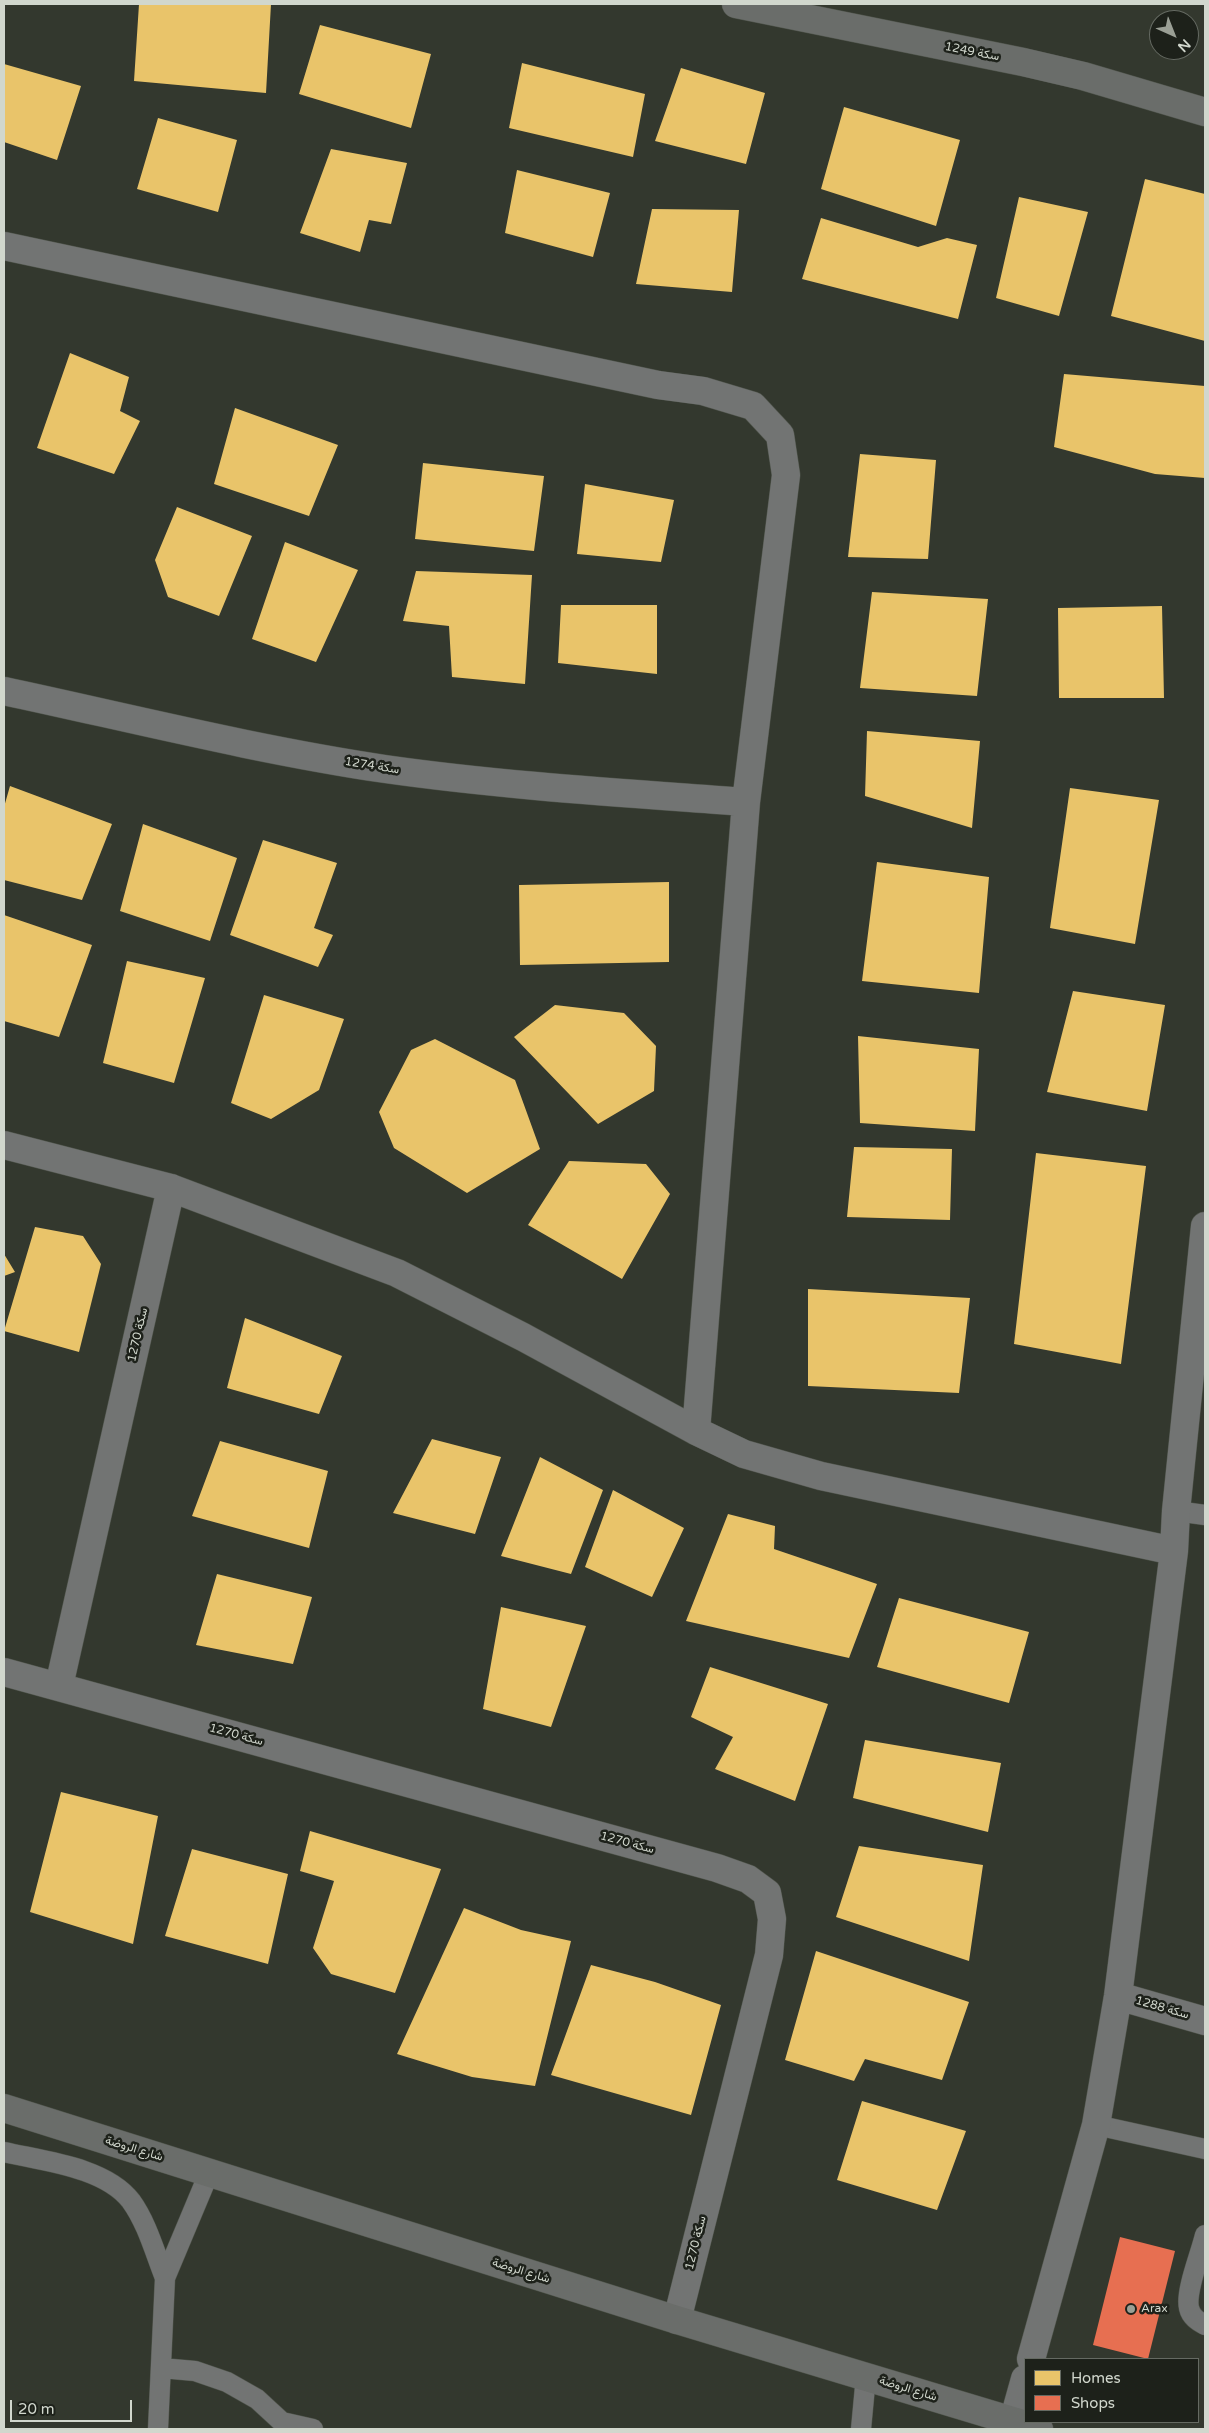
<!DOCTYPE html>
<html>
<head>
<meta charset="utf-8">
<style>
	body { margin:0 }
	#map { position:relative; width:1209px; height:2433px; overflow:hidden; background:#33382e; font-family:"Varela Round",sans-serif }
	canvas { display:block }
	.frame { position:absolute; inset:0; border:5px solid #d1d7cd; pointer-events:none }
	.legend { position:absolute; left:1024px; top:2358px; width:175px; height:65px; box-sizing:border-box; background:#1d211a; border:1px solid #656a62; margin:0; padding:6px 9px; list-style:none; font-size:15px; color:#d1d7cd }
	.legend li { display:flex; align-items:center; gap:10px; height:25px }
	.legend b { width:25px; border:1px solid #656a62 }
	.north { position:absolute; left:1149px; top:10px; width:50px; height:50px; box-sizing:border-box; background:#1d211a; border:1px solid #656a62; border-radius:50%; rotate:136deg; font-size:14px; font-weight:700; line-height:20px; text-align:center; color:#d1d7cd }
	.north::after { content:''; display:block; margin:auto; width:18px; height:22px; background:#9a9f95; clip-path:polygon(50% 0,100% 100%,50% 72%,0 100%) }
	.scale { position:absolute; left:10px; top:2400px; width:122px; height:22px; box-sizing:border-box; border:2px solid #d1d7cd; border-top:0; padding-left:6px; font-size:15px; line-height:18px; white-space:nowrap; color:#d1d7cd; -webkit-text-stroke:4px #1d211a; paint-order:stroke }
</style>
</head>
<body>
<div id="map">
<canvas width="1209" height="2433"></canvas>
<div class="frame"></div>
<ul class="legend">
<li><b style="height:14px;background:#e9c46a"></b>Homes</li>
<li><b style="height:14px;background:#e76f51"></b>Shops</li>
</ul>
<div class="north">N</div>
<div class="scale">20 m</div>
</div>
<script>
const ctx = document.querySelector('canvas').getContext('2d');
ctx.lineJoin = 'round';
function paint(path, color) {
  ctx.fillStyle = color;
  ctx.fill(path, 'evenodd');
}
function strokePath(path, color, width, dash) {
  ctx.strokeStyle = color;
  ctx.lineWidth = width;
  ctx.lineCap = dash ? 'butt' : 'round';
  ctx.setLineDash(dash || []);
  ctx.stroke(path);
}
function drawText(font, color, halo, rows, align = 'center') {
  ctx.font = font + ' "Varela Round",Vazirmatn,sans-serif';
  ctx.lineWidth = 5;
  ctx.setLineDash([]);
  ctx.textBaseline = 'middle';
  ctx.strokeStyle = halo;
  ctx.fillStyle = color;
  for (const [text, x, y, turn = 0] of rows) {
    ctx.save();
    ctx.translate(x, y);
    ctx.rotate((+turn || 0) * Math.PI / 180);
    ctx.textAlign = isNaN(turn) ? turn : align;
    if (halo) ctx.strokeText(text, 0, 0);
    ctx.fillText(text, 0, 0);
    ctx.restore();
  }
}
paint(new Path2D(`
	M139,4H271L266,93L134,81Z
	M320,25L431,54L411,128L299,94Z
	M522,63L645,94L633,157L509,128Z
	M4,64L81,86L57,160L4,142Z
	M681,68L765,93L746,164L655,141Z
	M844,107L960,140L936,226L821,189Z
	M158,118L237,140L218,212L137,189Z
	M331,149L407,163L391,224L369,220L360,252L300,233Z
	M517,170L610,193L593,257L505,233Z
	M1145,179L1205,194V341L1111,316Z
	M1019,197L1088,212L1059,316L996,298Z
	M652,209L739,210L732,292L636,284Z
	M821,218L918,247L947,238L977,245L958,319L802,279Z
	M70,353L129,377L120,411L140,421L114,474L37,448Z
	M1064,374L1205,386V478L1155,474L1054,447Z
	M235,408L338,445L309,516L214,484Z
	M860,454L936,460L928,559L848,557Z
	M423,463L544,476L534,551L415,539Z
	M585,484L674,500L661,562L577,554Z
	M177,507L252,536L219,616L168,597L155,560Z
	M285,542L358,570L316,662L252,639Z
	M416,571L532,575L525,684L452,677L449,626L403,621Z
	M872,592L988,599L977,696L860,688Z
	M561,605H657V674L558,663Z
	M1162,606L1164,698H1059L1058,608Z
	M867,731L980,741L972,828L865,796Z
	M10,786L112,824L82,900L4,880V807Z
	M1070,788L1159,800L1135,944L1050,928Z
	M143,824L237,858L210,941L120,911Z
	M263,840L337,863L314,928L333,935L318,967L230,935Z
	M877,862L989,877L979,993L862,981Z
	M669,882V962L520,965L519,885Z
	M4,915L92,945L59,1037L4,1021Z
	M127,961L205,978L174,1083L103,1063Z
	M1073,991L1165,1005L1147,1111L1047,1092Z
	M264,995L344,1019L319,1090L271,1119L231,1103Z
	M555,1005L624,1013L656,1046L654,1091L598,1124L514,1037Z
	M858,1036L979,1049L975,1131L860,1123Z
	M435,1039L515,1080L540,1149L467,1193L394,1148L379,1112L411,1050Z
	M854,1147L952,1149L950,1220L847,1217Z
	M1036,1153L1146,1166L1121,1364L1014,1344Z
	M569,1161L646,1164L670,1194L622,1279L528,1225Z
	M35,1227L83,1236L101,1264L79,1352L4,1331Z
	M4,1254L15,1272L4,1276Z
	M808,1289L970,1298L959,1393L808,1386Z
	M245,1318L342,1356L319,1414L227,1388Z
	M432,1439L501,1457L475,1534L393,1513Z
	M220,1441L328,1471L309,1548L192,1516Z
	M540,1457L603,1490L571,1574L501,1556Z
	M613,1490L684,1528L652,1597L585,1567Z
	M728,1514L775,1526L774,1549L877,1584L849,1658L686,1621Z
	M217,1574L312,1597L293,1664L196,1645Z
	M899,1598L1029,1632L1009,1703L877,1667Z
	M501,1607L586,1626L551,1727L483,1709Z
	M710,1667L828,1704L795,1801L715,1769L733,1737L691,1717Z
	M865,1740L1001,1763L988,1832L853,1798Z
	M61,1792L158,1816L133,1944L30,1912Z
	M310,1831L441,1869L395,1993L331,1974L313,1948L334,1881L300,1871Z
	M859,1846L983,1865L969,1961L836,1917Z
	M192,1849L288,1874L268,1964L165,1936Z
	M464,1908L521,1930L571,1941L535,2086L472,2077L397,2054Z
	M816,1951L969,2002L942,2080L865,2059L854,2081L785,2060Z
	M591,1965L655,1982L721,2005L691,2115L551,2075Z
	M862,2101L966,2131L937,2210L837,2180Z`), '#e9c46a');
paint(new Path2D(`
	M1120,2237L1175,2251L1148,2359L1093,2345Z`), '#e76f51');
const lane = new Path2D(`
	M1176,1511L1205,1515
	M1096,2125L1205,2149
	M4,2152C43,2161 105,2167 131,2201C147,2223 155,2253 165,2278
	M1205,2235C1201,2253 1185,2291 1189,2308C1191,2317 1198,2321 1205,2325
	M161,2368L195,2371L227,2382L257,2399L282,2422L313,2429
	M158,2429L165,2278L209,2173
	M861,2429L866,2376`);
const street = new Path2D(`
	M4,246L658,385L703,391L753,406L780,435L786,475L746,802L696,1431
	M4,691C130,718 257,750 385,769C505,786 625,793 746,802
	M4,1145L171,1188L397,1273L523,1337L696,1431L744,1454L821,1476L1174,1551
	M4,1672L717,1868L748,1879L767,1893L772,1919L769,1955L677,2320
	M59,1686L171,1188
	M1118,1996L1205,2021
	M1031,2359L1096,2125L1118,1996L1174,1551L1176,1511L1205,1226
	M1013,2422L1025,2379`);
const secondary = new Path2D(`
	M736,4L1023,62L1083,76L1205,112
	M4,2108L677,2320L1039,2429`);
strokePath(lane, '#4f544b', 21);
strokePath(street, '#4f544b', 29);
strokePath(secondary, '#4f544b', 29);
strokePath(lane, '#727473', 20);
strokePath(street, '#727473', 28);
strokePath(secondary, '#6a6d6a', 28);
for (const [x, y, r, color] of [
	[1131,2309,5,"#9a9f95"]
]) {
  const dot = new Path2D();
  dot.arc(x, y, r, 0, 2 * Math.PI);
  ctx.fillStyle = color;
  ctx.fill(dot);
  strokePath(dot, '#1d211a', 2);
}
drawText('12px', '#d1d7cd', '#1d211a', [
	["سكة 1249",972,52,11],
	["سكة 1274",372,766,9],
	["سكة 1270",138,1335,-77],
	["سكة 1270",236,1735,15],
	["سكة 1270",627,1843,15],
	["سكة 1288",1162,2008,16],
	["شارع الروضة",134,2149,17],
	["سكة 1270",696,2243,-76],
	["شارع الروضة",521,2271,17],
	["شارع الروضة",908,2389,17]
]);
drawText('12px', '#d1d7cd', '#1d211a', [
	["Arax",1141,2309]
], 'left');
</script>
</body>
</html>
